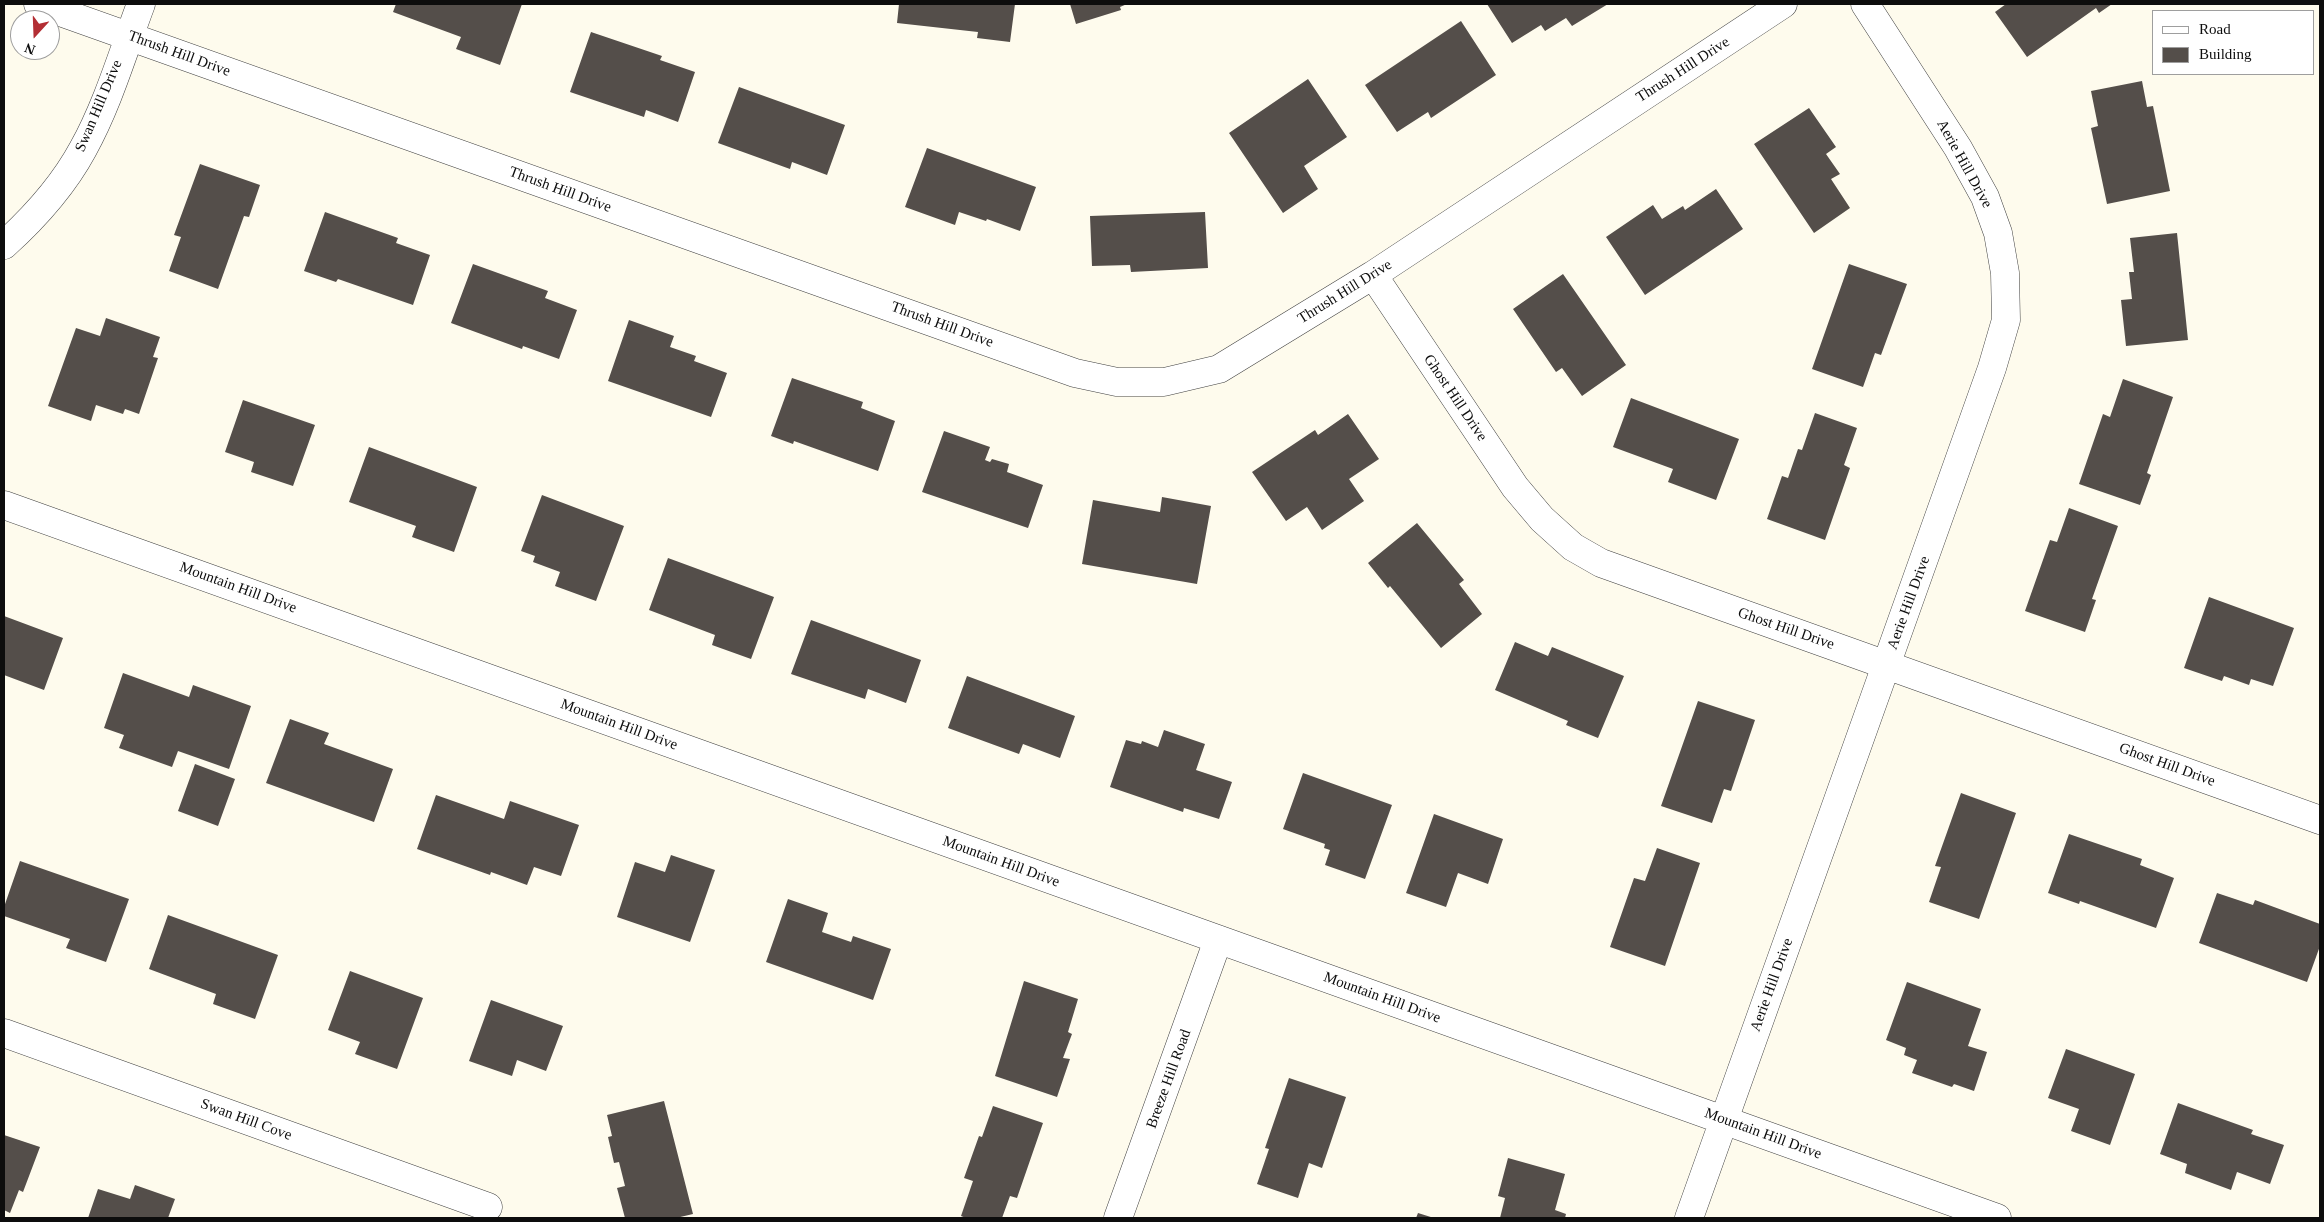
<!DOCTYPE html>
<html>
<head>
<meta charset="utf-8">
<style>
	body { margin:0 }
	#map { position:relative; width:2324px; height:1222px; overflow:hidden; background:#fefbed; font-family:"Times New Roman",serif }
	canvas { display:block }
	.frame { position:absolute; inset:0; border:5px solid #0d0d0d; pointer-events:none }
	.legend { position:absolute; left:2152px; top:10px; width:162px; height:65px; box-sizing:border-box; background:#fff; border:1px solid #9e9e9e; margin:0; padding:6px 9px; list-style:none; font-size:15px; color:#0d0d0d }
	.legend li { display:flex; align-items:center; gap:10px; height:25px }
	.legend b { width:25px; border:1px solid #9e9e9e }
	.north { position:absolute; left:10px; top:10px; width:50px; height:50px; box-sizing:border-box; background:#fff; border:1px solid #9e9e9e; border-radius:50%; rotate:200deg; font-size:14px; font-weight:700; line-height:20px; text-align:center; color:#0d0d0d }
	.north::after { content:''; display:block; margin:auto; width:18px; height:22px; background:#b32e34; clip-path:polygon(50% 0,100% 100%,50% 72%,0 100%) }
</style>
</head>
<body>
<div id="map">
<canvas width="2324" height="1222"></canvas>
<div class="frame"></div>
<ul class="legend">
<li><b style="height:6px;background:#fff"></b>Road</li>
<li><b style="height:14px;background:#544e4a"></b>Building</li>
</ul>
<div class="north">N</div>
</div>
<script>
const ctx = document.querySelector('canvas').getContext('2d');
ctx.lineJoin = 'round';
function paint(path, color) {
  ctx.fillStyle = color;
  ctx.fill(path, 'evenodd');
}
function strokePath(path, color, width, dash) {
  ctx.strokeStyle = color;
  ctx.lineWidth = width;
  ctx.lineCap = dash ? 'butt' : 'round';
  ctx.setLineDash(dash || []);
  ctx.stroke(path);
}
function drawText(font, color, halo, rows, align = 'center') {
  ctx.font = font + ' "Times New Roman",serif';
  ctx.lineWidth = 5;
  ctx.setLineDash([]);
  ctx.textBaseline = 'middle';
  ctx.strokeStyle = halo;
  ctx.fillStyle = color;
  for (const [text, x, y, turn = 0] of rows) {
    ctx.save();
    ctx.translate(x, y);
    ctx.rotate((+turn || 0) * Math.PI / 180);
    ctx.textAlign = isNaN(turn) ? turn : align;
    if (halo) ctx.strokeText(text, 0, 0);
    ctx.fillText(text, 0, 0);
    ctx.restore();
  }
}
paint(new Path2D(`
	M396,4H522L500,65L456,49L461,37L393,12Z
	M899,4H1015L1010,42L977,38L978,32L897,23Z
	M1070,4H1127L1120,7L1121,10L1076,24Z
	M1487,4H1608L1572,26L1566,18L1545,31L1541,25L1512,43Z
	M2006,4H2112L2099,13L2096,8L2027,57L1995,12Z
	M1461,21L1496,75L1431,118L1428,112L1397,132L1365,85Z
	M591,32L662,56L660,60L695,72L678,122L646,110L644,117L570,92Z
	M1308,79L1347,137L1304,166L1318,189L1283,213L1229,133Z
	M2142,81L2147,107L2153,106L2170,191L2107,204L2091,128L2098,126L2091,91Z
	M739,87L845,125L827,175L792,162L790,169L718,143Z
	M1809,108L1836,147L1826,154L1840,174L1831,179L1850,208L1814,233L1754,144Z
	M927,148L1036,187L1020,231L987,219L986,221L959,212L955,225L905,207Z
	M200,164L260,185L249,217L244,216L218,289L169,271L181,237L174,235Z
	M1716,189L1743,229L1645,295L1606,237L1653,205L1662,219L1683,206L1685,210Z
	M325,212L398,238L396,243L430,255L413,305L338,279L336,282L304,271Z
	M1205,212L1208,268L1131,272L1130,265L1092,266L1090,216Z
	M2177,233L2188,340L2126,346L2121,300L2132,299L2129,272H2134L2130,238Z
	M473,264L548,291L545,298L577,310L559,359L523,346L522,349L451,323Z
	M1849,264L1907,284L1881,355L1875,353L1863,387L1812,369Z
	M1563,274L1626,365L1582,396L1562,368L1556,372L1513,309Z
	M106,318L160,337L153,357L158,358L139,414L125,409L123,414L96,405L91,421L48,406L76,328L100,336Z
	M629,320L674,336L670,347L696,356L694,361L727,373L711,417L608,381Z
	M792,378L863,402L861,408L895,421L878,471L794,441L793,444L771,436Z
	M2123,379L2173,397L2147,473L2151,475L2140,505L2079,484L2103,414L2110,417Z
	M1631,398L1739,439L1716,500L1668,482L1673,469L1613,447Z
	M243,400L315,425L293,486L251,472L254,462L225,452Z
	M1815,413L1857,428L1844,465L1850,468L1825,540L1767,519L1782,476L1788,478L1798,449L1802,450Z
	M1348,414L1379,459L1349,479L1364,501L1322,530L1307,507L1286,521L1252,472L1315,430L1318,435Z
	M944,431L990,447L985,460L990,462L992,459L1009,464L1007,472L1043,485L1028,528L922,492Z
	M369,447L477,487L454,552L412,537L416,526L349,502Z
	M542,495L624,526L596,601L555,586L560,572L533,562L535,556L521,551Z
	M1162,497L1211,506L1197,584L1082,564L1093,500L1160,512Z
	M2069,508L2118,526L2092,599L2096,600L2085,632L2025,611L2050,540L2057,542Z
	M1417,523L1464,580L1459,584L1482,614L1441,648L1390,586L1388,588L1368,563Z
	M668,558L774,597L751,659L712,645L715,635L649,610Z
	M2209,597L2294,628L2273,686L2251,679L2249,685L2224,676L2222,681L2184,668Z
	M4,616L63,638L44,690L4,675Z
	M811,620L921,660L906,703L868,689L865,699L791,674Z
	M1515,642L1548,656L1552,647L1624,676L1598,738L1566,725L1568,721L1495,690Z
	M123,673L189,697L193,685L251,706L229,769L178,751L172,767L119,748L124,735L104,728Z
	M967,676L1075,716L1060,758L1023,744L1019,754L948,728Z
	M1698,701L1755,720L1731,791L1724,789L1712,823L1661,806Z
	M290,719L329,733L324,744L393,769L374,822L266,783Z
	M1164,730L1205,744L1196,770L1232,782L1219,819L1184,808L1183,812L1110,787L1126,740L1141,744L1142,741L1158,747Z
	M195,764L235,779L218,826L178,811Z
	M1303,773L1392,805L1365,879L1325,865L1330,850L1324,848L1325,844L1283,829Z
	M1961,793L2016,813L1979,919L1929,902L1941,867L1935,866Z
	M436,795L504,819L510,801L579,825L561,876L534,867L527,885L491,872L490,875L417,849Z
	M1434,814L1503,839L1488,884L1458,873L1446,907L1406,893Z
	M2069,834L2142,859L2140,865L2174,878L2156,928L2080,901L2079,904L2048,893Z
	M1657,848L1700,863L1665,966L1610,947L1634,878L1645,881Z
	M671,855L715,870L690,942L617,917L635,862L665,872Z
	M20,861L129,899L106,962L66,948L70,939L4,916V907Z
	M2217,893L2253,905L2255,900L2320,924V946L2307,982L2199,943Z
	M788,899L828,913L822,932L851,942L853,936L891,949L873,1000L766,962Z
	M168,915L278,955L255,1019L213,1004L216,994L149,969Z
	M350,971L423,998L397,1069L355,1054L360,1042L328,1030Z
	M1024,981L1078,999L1068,1032L1072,1034L1063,1058L1070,1059L1057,1097L995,1076Z
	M1907,982L1981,1009L1968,1046L1987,1052L1974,1091L1954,1084L1952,1087L1912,1073L1917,1060L1904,1055L1906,1048L1886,1040Z
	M491,1000L563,1026L546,1071L517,1060L512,1076L469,1061Z
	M2066,1049L2135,1074L2110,1145L2071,1131L2079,1109L2048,1098Z
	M1289,1078L1346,1097L1322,1168L1309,1163L1298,1198L1257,1184L1269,1149L1265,1148Z
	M664,1101L693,1214L676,1218H625L617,1188L625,1186L619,1162L614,1163L608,1137L612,1136L607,1115Z
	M2178,1103L2253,1130L2251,1134L2284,1145L2270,1184L2237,1172L2231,1190L2185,1173L2187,1164L2160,1154Z
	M993,1106L1043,1123L1017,1198L1010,1196L1002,1218H966L961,1216L973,1181L964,1178L979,1136L982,1137Z
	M4,1135L40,1147L23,1192L19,1190L10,1213L4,1210Z
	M1508,1158L1565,1174L1555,1210L1566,1214L1565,1218H1500L1505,1198L1498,1196Z
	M135,1185L175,1199L168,1218H88L98,1189L130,1199Z
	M1418,1213L1434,1218H1416Z`), '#544e4a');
const minor = new Path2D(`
	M38,4L1075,373L1117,382H1164L1219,369L1373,275L1783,4
	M4,245C35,217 63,186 83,149C108,104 123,52 141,4
	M1373,275L1515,487L1542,519L1573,547L1601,563L2320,820
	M4,505L1997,1218
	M4,1033L488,1207
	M1118,1218L1218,940
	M1689,1218L1992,368L2006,320L2005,273L1998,233L1985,197L1958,148L1865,4`);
strokePath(minor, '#404040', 29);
strokePath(minor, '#fff', 28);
drawText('15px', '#0d0d0d', '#fff', [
	["Thrush Hill Drive",179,54,20],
	["Thrush Hill Drive",1683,70,-33],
	["Swan Hill Drive",99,106,-67],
	["Aerie Hill Drive",1964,164,61],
	["Thrush Hill Drive",560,190,20],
	["Thrush Hill Drive",1345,292,-32],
	["Thrush Hill Drive",942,325,20],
	["Ghost Hill Drive",1455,398,56],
	["Mountain Hill Drive",238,588,20],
	["Aerie Hill Drive",1909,603,-70],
	["Ghost Hill Drive",1786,629,19],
	["Mountain Hill Drive",619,725,20],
	["Ghost Hill Drive",2167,765,20],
	["Mountain Hill Drive",1001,862,20],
	["Aerie Hill Drive",1772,985,-70],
	["Mountain Hill Drive",1382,998,20],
	["Breeze Hill Road",1169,1079,-70],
	["Swan Hill Cove",246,1120,20],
	["Mountain Hill Drive",1763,1134,20]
]);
</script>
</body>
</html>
